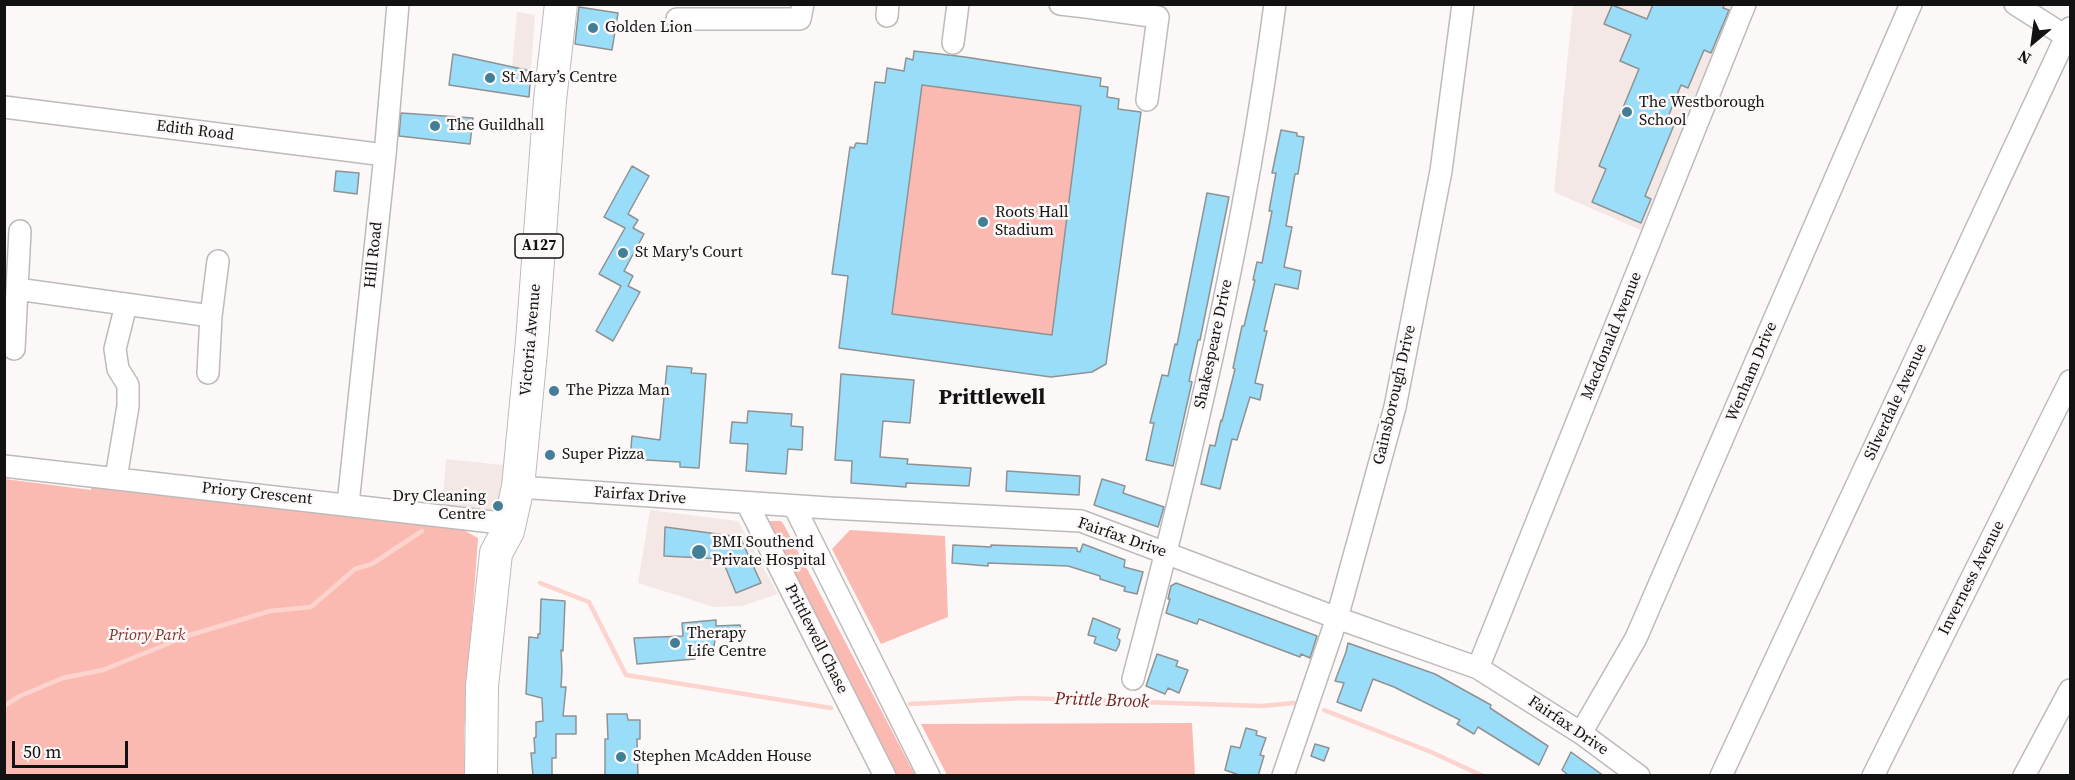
<!DOCTYPE html>
<html>
<head>
<meta charset="utf-8">
<style>
	body { margin:0 }
	#map { position:relative; width:2075px; height:780px; overflow:hidden; background:#fcf8f8; font-family:"Source Serif 4",serif }
	canvas { display:block }
	.frame { position:absolute; inset:0; border:6px solid #131212; pointer-events:none }
	.north { position:absolute; left:2003px; top:12px; width:60px; height:60px; -webkit-text-stroke:4px #fcf8f8; paint-order:stroke; rotate:209deg; font-size:16px; font-weight:700; line-height:24px; text-align:center; color:#131212 }
	.north::after { content:''; display:block; margin:auto; width:21px; height:27px; background:#131212; clip-path:polygon(50% 0,100% 100%,50% 72%,0 100%) }
	.scale { position:absolute; left:12px; top:741px; width:116px; height:27px; box-sizing:border-box; border:3px solid #131212; border-top:0; padding-left:8px; font-size:18px; line-height:21px; white-space:nowrap; color:#131212; -webkit-text-stroke:4px #fcf8f8; paint-order:stroke }
</style>
</head>
<body>
<div id="map">
<canvas width="2075" height="780"></canvas>
<div class="frame"></div>
<div class="north">N</div>
<div class="scale">50 m</div>
</div>
<script>
const ctx = document.querySelector('canvas').getContext('2d');
ctx.lineJoin = 'round';
function paint(path, color) {
  ctx.fillStyle = color;
  ctx.fill(path, 'evenodd');
}
function strokePath(path, color, width, dash) {
  ctx.strokeStyle = color;
  ctx.lineWidth = width;
  ctx.lineCap = dash ? 'butt' : 'round';
  ctx.setLineDash(dash || []);
  ctx.stroke(path);
}
function drawText(font, color, halo, rows, align = 'center') {
  ctx.font = font + ' "Source Serif 4",serif';
  ctx.lineWidth = 5;
  ctx.setLineDash([]);
  ctx.textBaseline = 'middle';
  ctx.strokeStyle = halo;
  ctx.fillStyle = color;
  for (const [text, x, y, turn = 0] of rows) {
    ctx.save();
    ctx.translate(x, y);
    ctx.rotate((+turn || 0) * Math.PI / 180);
    ctx.textAlign = isNaN(turn) ? turn : align;
    if (halo) ctx.strokeText(text, 0, 0);
    ctx.fillText(text, 0, 0);
    ctx.restore();
  }
}
paint(new Path2D(`
	M1573,5H1737L1645,232L1554,192Z
	M517,12L535,15L531,71L512,68Z
	M446,459L513,466L502,519L442,508Z
	M650,510L738,521L778,594L742,606L714,607L638,583Z`), '#f4e8e6');
paint(new Path2D(`
	M914,51L965,57L1101,78L1100,86L1108,87L1107,97L1119,99L1118,109L1141,112L1106,364L1092,372L1051,377L839,348L848,276L832,274L850,147H854L856,143L867,144L875,82H885L887,68L904,71L906,58L913,59Z
	M5,479L91,490V483L460,528L478,538L464,733L465,775L5,776Z
	M767,521H781L784,525L915,775H890Z
	M850,530L945,536L948,617L881,644L832,549Z
	M1192,723L1195,776L947,775L921,724Z`), '#fbbab1');
strokePath(new Path2D(`
	M540,583L589,602L626,675L831,708
	M910,704L1024,698L1262,706L1294,703
	M4,706L20,696L63,678L103,670L187,636L270,611L311,607L355,569L372,564L422,531
	M1324,710L1431,752L1483,776`), '#fcd3cd', 4.5);
const building = new Path2D(`
	M1653,4H1725L1723,8L1729,10L1711,53L1704,50L1688,88L1681,85L1668,117L1676,120L1645,196L1651,199L1641,223L1592,202L1606,169L1599,166L1639,69L1620,61L1631,35L1604,24L1612,5L1647,19Z
	M579,7L618,13L612,50L575,44Z
	M914,51L965,57L1101,78L1100,86L1108,87L1107,97L1119,99L1118,109L1141,112L1106,364L1092,372L1051,377L839,348L848,276L832,274L850,147L854,148L856,143L867,144L875,82L885,83L887,68L904,71L906,58L913,60ZM922,85L1081,106L1052,335L892,314Z
	M453,54L531,71L529,97L449,85Z
	M401,113L473,118L470,144L399,136Z
	M1281,130L1297,133V136L1304,137L1298,174H1295L1286,226L1292,227L1284,267L1301,271L1298,289L1275,284L1264,331H1267L1255,383L1263,385L1260,400L1250,397L1237,440L1232,439L1220,489L1201,484L1210,445L1215,446L1221,420L1222,421L1235,369L1233,368L1242,326H1244L1255,280H1253L1257,262L1262,263L1272,211H1269L1276,173H1272Z
	M632,166L649,176L628,214L638,220L633,228L644,234L624,271L633,276L628,286L640,292L613,341L596,331L621,286L599,274L625,228L604,217Z
	M336,171L359,173L357,194L334,191Z
	M1207,193L1229,197L1200,340H1198L1189,381L1192,382L1173,466L1146,460L1154,423H1150L1162,375L1168,376L1175,344L1177,345Z
	M667,366L692,368L691,373L706,374L699,468L680,467V462L630,459L632,436L660,440Z
	M841,374L914,380L910,423L883,421L880,457L908,459L907,464L971,468L969,486L906,483V487L851,483L852,461L835,460Z
	M748,411L792,414L791,426L803,427L802,450L788,449L786,474L746,471L748,444L730,443L732,422L747,423Z
	M1007,471L1080,476L1079,495L1006,491Z
	M1102,479L1125,486L1123,493L1164,507L1158,527L1094,505Z
	M665,527L740,537L761,583L736,593L722,559L664,556Z
	M1083,544L1125,560L1124,567L1143,572L1137,594L1124,591L1125,587L1100,579V576L1068,566L988,563V566L952,563L953,545L991,547V545L1077,548V551L1080,552Z
	M1176,583L1317,636L1310,658L1301,654L1300,657L1199,619L1197,624L1166,613L1170,599H1168L1171,586Z
	M541,599L565,601L563,651L561,650L562,670L561,687H566L563,716H576V734H556V758H552V776H533L531,753H535L534,738L536,737V722L543,721L542,698L526,694L529,637L538,638V634H540Z
	M1093,618L1120,629L1117,638L1120,640L1119,645L1116,651L1094,643L1096,637L1088,635Z
	M716,620V626L740,625L742,636L715,639L714,647H709V650H694L695,659L637,664L634,638L683,636L682,623Z
	M1348,643L1435,674L1491,705L1490,708L1548,746L1539,765L1478,727L1474,734L1457,724L1460,720L1394,687L1373,679L1361,711L1337,702L1344,683L1335,681L1346,652Z
	M1157,654L1178,661L1176,666L1188,670L1179,693L1168,688L1165,694L1146,686Z
	M607,714H627L628,720H640V739H637L638,776H605V739H608Z
	M1246,728L1257,731L1256,735L1266,738L1260,755L1264,756L1258,776H1242L1225,770L1231,746L1240,748Z
	M1315,744L1329,748L1324,761L1311,756Z
	M1571,752L1604,776H1569L1562,770Z`);
paint(building, '#99ddf8');
strokePath(building, '#8f9293', 1.5);
const minor = new Path2D(`
	M1060,4L1086,7L1087,4
	M2015,4L2070,39
	M1086,7L1158,17L1147,100
	M887,16L888,4
	M677,19H800L803,4
	M953,43L958,4
	M4,107L385,155
	M17,289L20,231
	M14,349L17,289L211,316
	M208,373L211,316L218,261
	M4,466L510,524
	M116,478L128,406V385L118,369L115,349L126,305
	M518,487L829,508L1081,521L1337,618L1478,668L1581,733L1639,776
	M747,503L885,776
	M348,504L385,155L398,4
	M794,506L929,776
	M1478,668L1745,4
	M1133,679C1192,457 1245,233 1275,4
	M1581,733L1636,638L1911,4
	M1283,776L1337,618L1395,407L1441,171L1463,4
	M1721,776L2070,28
	M1873,776L2070,381
	M2024,776L2070,690`);
const highway = new Path2D(`
	M481,776L482,686L496,553L508,531L518,487L532,341L550,100L561,4`);
strokePath(minor, '#bebaba', 24);
strokePath(highway, '#bebaba', 34);
strokePath(minor, '#fff', 21);
strokePath(highway, '#fff', 32);
for (const [x, y, r, color] of [
	[593,28,6,"#427e95"],
	[490,78,6,"#427e95"],
	[1627,112,6,"#427e95"],
	[435,126,6,"#427e95"],
	[983,222,6,"#427e95"],
	[623,253,6,"#427e95"],
	[554,391,6,"#427e95"],
	[550,455,6,"#427e95"],
	[498,506,6,"#427e95"],
	[699,552,8,"#427e95"],
	[675,643,6,"#427e95"],
	[621,757,6,"#427e95"]
]) {
  const dot = new Path2D();
  dot.arc(x, y, r, 0, 2 * Math.PI);
  ctx.fillStyle = color;
  ctx.fill(dot);
  strokePath(dot, '#fcf8f8', 2);
}
for (const [x, y, w] of [
	[539,246,48]
]) {
  const box = new Path2D();
  box.roundRect(x - w / 2, y - 12, w, 24, 4.5);
  ctx.fillStyle = '#fcf8f8';
  ctx.fill(box);
  strokePath(box, '#131212', 1.5);
}
drawText('bold 15px', '#131212', null, [
	["A127",539,246]
]);
drawText('16px', '#131212', '#fcf8f8', [
	["Golden Lion",605,28],
	["St Mary’s Centre",502,78],
	["The Westborough",1639,103],
	["School",1639,121],
	["The Guildhall",447,126],
	["Roots Hall",995,213],
	["Stadium",995,231],
	["St Mary's Court",635,253],
	["The Pizza Man",566,391],
	["Super Pizza",562,455],
	["Dry Cleaning",486,497,"right"],
	["Centre",486,515,"right"],
	["BMI Southend",712,543],
	["Private Hospital",712,561],
	["Therapy",687,634],
	["Life Centre",687,652],
	["Stephen McAdden House",633,757]
], 'left');
drawText('16px', '#131212', '#fcf8f8', [
	["Edith Road",195,131,7],
	["Hill Road",374,255,-84],
	["Macdonald Avenue",1612,336,-68],
	["Victoria Avenue",531,340,-85],
	["Shakespeare Drive",1214,344,-78],
	["Wenham Drive",1752,372,-67],
	["Gainsborough Drive",1395,395,-77],
	["Silverdale Avenue",1896,402,-65],
	["Priory Crescent",257,494,6],
	["Fairfax Drive",640,496,4],
	["Fairfax Drive",1122,538,19],
	["Inverness Avenue",1972,578,-63],
	["Prittlewell Chase",816,639,63],
	["Fairfax Drive",1568,726,34]
]);
drawText('italic 16px', '#80342c', '#fcf8f8', [
	["Priory Park",147,636]
]);
drawText('italic 18px', '#6f241d', '#fcf8f8', [
	["Prittle Brook",1102,701,2]
]);
drawText('bold 22px', '#131212', '#fcf8f8', [
	["Prittlewell",992,398]
]);
</script>
</body>
</html>
